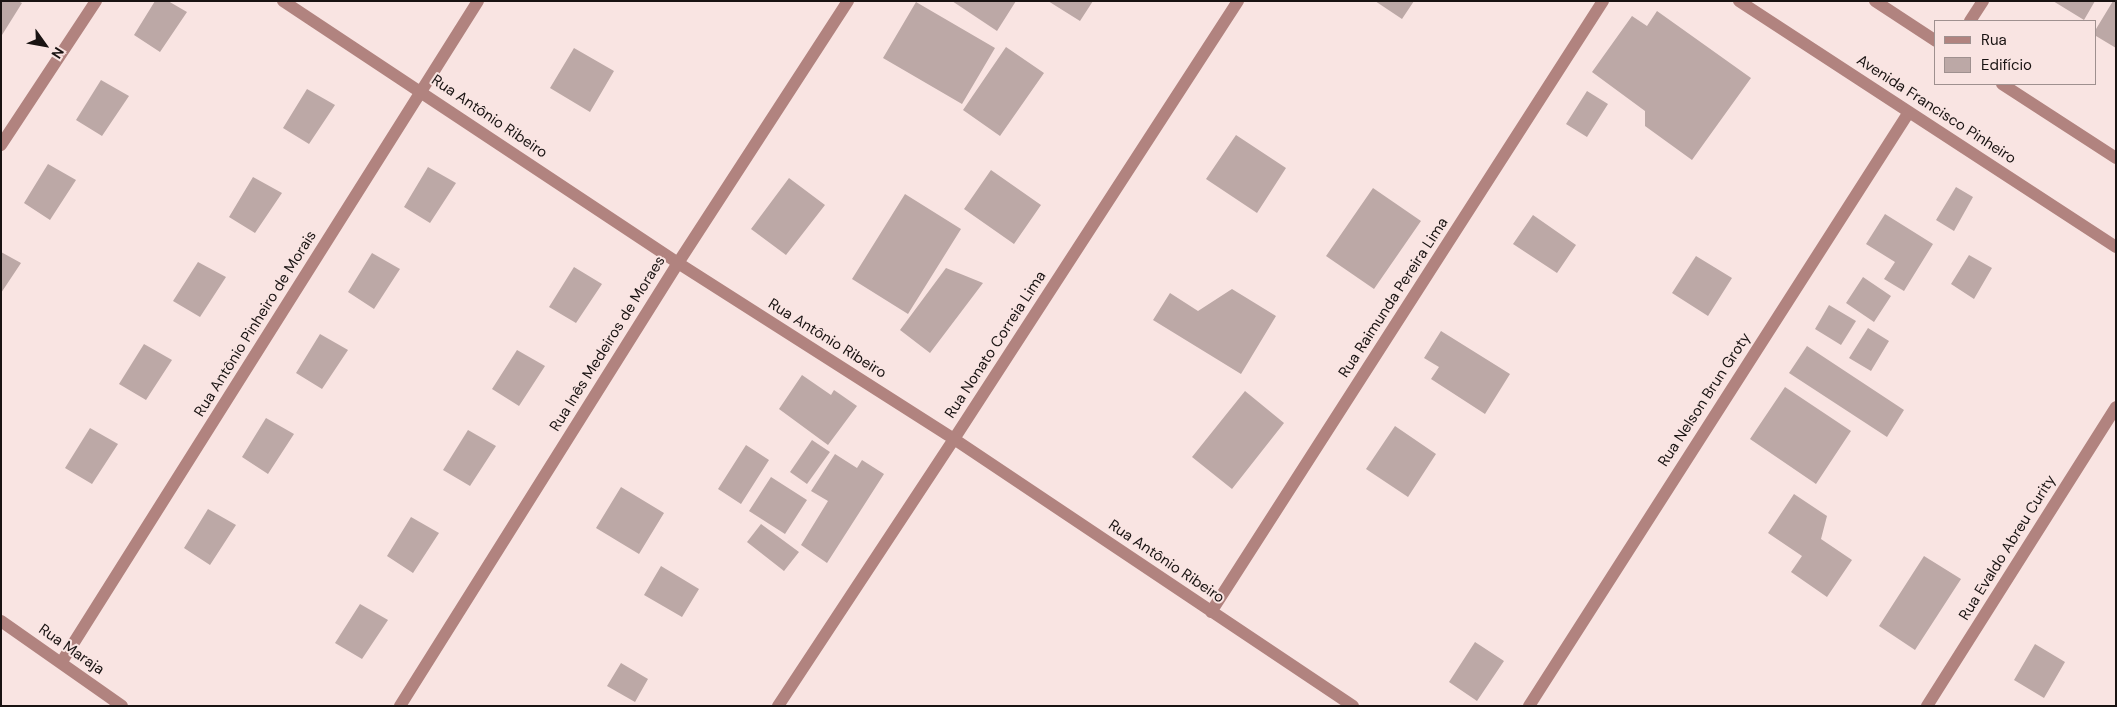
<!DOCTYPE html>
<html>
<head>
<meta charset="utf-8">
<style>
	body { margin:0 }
	#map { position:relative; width:2117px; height:707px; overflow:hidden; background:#f9e4e2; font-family:"DM Sans",sans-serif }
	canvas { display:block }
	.frame { position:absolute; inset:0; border:2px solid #191312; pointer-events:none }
	.legend { position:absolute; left:1934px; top:20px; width:162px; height:65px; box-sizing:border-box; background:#f9e4e2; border:1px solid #9f908f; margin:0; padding:6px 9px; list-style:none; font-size:15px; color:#191312 }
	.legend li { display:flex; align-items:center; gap:10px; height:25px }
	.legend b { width:25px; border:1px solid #9f908f }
	.north { position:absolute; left:20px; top:20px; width:50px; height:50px; -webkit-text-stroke:4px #f9e4e2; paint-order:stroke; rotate:122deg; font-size:14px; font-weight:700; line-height:20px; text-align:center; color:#191312 }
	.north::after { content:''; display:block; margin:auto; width:18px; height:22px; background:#191312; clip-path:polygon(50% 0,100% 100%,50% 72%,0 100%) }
</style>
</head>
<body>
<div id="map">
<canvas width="2117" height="707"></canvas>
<div class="frame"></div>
<ul class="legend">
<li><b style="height:6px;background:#b1837f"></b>Rua</li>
<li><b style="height:14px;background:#bca8a6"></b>Edifício</li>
</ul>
<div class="north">N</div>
</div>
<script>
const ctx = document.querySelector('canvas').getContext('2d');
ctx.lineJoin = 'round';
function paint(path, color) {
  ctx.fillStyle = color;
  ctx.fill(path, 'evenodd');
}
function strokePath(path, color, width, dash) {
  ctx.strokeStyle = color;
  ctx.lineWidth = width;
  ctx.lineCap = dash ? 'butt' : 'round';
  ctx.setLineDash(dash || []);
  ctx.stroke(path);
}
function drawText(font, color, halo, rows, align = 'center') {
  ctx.font = font + ' "DM Sans",sans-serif';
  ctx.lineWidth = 4;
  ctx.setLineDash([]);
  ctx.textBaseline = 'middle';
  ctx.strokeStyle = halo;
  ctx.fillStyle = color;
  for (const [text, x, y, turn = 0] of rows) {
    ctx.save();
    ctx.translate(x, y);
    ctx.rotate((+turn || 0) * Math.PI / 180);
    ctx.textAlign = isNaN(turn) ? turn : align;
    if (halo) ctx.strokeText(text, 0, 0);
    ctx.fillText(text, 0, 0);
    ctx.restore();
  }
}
paint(new Path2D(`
	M1,1H18L22,3L2,35Z
	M155,1H168L187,12L160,52L134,35Z
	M952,1H1016L997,31Z
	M1048,1H1093L1080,21Z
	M1375,1H1414L1402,19Z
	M2053,1H2095L2084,20Z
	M2113,1H2116V48L2096,36V29Z
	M916,2L995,48L962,104L883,58Z
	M1657,11L1751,78L1692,160L1645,126V111L1592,72L1632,16L1647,26Z
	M1006,47L1044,73L1000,136L963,110Z
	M574,48L614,71L590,112L550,88Z
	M101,80L129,96L102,136L76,120Z
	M307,89L335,105L309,144L283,128Z
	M1587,91L1608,104L1587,137L1566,124Z
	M1236,135L1286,168L1257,213L1206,179Z
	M48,164L76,180L50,220L24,203Z
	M428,167L456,183L430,223L404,207Z
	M991,170L1041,205L1014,244L964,209Z
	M253,177L282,193L255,233L229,217Z
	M789,178L825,205L786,255L751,229Z
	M1956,187L1973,197L1954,231L1936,220Z
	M1373,188L1421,221L1374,289L1326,256Z
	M905,194L961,229L908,314L852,279Z
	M1885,214L1933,244L1904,291L1884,279L1895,262L1866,244Z
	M1533,215L1576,245L1557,273L1513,244Z
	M1,252L21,263L1,293Z
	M372,253L400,269L374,309L348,292Z
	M1969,255L1992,268L1974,299L1951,284Z
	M1696,256L1732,278L1708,316L1672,293Z
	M198,262L226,277L200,317L173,301Z
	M574,267L602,284L576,323L549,307Z
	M946,268L983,283L930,353L900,330Z
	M1863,277L1891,296L1874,322L1846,303Z
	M1232,289L1276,316L1241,374L1153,320L1170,293L1198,311Z
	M1829,305L1856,321L1841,345L1815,329Z
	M1868,328L1889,341L1871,371L1849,358Z
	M1441,331L1510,374L1485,414L1431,379L1439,367L1424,358Z
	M320,334L348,350L322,389L296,373Z
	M144,344L172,360L146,400L119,384Z
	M1807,346L1904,410L1887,437L1789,373Z
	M517,350L545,366L519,406L492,389Z
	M802,375L831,395L834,390L857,406L828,445L779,409Z
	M1785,387L1851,431L1816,484L1750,439Z
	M1245,391L1284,423L1232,489L1192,457Z
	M266,418L294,434L268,474L242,457Z
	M1395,426L1436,454L1408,497L1366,469Z
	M90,428L118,444L92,484L65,468Z
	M468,430L496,446L470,486L443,470Z
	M812,440L830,452L807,484L790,472Z
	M746,445L769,460L741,504L718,489Z
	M835,454L857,468L862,460L884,474L827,563L801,545L828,501L811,491Z
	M771,477L807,500L785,534L749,511Z
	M621,487L664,513L639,554L596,528Z
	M1794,494L1827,516L1821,539L1852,560L1827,597L1791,572L1802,556L1768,533Z
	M208,509L236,525L210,565L184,548Z
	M411,517L439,533L413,573L387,556Z
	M761,524L799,552L784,571L747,542Z
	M1924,556L1961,579L1915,650L1879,626Z
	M661,566L699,589L682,617L644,595Z
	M360,604L388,620L362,659L335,643Z
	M1475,642L1504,661L1477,701L1449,682Z
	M2035,644L2065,662L2044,698L2014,680Z
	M621,663L648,679L635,702L607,686Z`), '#bca8a6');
strokePath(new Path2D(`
	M283,1L678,263L954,439L1353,706
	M1739,1L2116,247
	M1875,1L1936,41
	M1970,21L1983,1
	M2002,84L2116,158
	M1,145L96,1
	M1211,612L1603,1
	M1,621L122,706
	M61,663L478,1
	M400,706L678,263L848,1
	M778,706L954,439L1238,1
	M1529,706L1909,112
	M1927,706L2116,407`), '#b1837f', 12);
drawText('15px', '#191312', '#f9e4e2', [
	["Avenida Francisco Pinheiro",1936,110,33],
	["Rua Antônio Ribeiro",489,117,34],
	["Rua Raimunda Pereira Lima",1394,298,-57],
	["Rua Antônio Pinheiro de Morais",256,324,-58],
	["Rua Antônio Ribeiro",827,339,32],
	["Rua Inês Medeiros de Moraes",608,344,-58],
	["Rua Nonato Correia Lima",996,345,-57],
	["Rua Nelson Brun Groty",1705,400,-57],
	["Rua Evaldo Abreu Curity",2008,548,-58],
	["Rua Antônio Ribeiro",1166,562,34],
	["Rua Maraja",71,650,35]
]);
</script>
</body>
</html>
